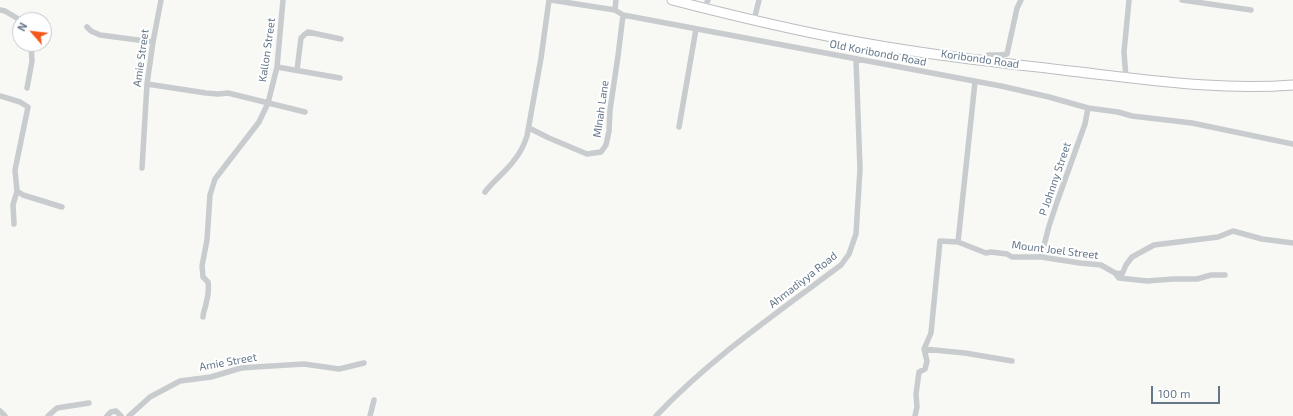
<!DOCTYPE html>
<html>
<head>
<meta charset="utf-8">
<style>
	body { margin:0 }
	#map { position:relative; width:1293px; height:416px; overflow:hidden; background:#f8f8f5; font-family:"Exo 2",sans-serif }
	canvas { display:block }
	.north { position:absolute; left:12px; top:12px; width:40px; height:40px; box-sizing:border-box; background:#fff; border:1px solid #c1c9d0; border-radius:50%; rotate:298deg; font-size:11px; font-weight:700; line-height:16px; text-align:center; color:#647789 }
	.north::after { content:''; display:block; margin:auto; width:14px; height:18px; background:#f55919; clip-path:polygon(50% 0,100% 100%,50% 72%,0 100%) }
	.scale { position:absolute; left:1151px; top:386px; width:69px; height:18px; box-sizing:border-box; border:2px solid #647789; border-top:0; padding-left:5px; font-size:12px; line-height:14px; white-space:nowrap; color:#647789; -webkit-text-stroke:3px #fff; paint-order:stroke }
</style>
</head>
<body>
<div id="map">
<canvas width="1293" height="416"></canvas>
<div class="north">N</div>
<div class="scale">100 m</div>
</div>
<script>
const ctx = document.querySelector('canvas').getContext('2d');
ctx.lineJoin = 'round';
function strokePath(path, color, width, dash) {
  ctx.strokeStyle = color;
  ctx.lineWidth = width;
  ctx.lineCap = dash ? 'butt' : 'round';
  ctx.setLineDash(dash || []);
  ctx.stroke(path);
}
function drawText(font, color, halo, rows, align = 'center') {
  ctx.font = font + ' "Exo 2",sans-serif';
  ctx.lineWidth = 4;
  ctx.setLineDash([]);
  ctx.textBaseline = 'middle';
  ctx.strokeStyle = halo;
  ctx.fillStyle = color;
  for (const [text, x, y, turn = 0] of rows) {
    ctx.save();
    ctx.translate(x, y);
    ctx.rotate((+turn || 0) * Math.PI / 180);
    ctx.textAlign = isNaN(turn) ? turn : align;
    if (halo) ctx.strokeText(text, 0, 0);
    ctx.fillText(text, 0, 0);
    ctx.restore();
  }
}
const trunk = new Path2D(`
	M672,0C730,15 788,29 847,40C920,54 996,62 1070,71C1144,79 1218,91 1293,85`);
strokePath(trunk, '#babec1', 11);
strokePath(new Path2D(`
	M551,0L615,10
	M616,0L615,10L623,15L1001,86L1049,97L1088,108L1118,112L1132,116L1192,123L1293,144
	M1182,0L1251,10
	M707,2L708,0
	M0,10L5,11L20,20
	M754,20L759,0
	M87,27L91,31L100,35L153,42
	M987,61L988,55H1000L1007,54L1017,8L1021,0
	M277,67L340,78
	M297,70L301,38L304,35L308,32L341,39
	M1126,78L1124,52L1129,0
	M147,84L206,93L218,94L228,93L305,112
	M27,88L32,61L31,44
	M0,96L20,102L28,107L15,170L17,191L23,195L62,207
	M679,127L696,29
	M529,128L549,138L587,154L601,152L606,145L609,131L610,110L618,56L623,15
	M142,168L147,84L153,42L161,0
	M485,192C494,180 507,171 515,159C521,152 524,145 527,136L541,58L549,0
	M14,224L13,205L17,191
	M958,242L986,253L991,252L1007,254L1012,257H1041L1080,263L1101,265L1115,273L1122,274L1126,265L1132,257L1154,245L1218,237L1233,231L1262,239L1293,243
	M1041,257L1049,226L1057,202L1085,124L1088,108
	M1115,273L1119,278L1147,281L1173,279H1197L1211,275H1225
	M203,317C203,312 205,309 206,304C208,297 209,289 208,282L203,277L202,266L207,240L210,195L215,179L259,122L268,103L277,67L283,0
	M924,349L965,353L1012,361
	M0,411L5,416
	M48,416L57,408L89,403
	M107,416L111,412L116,411L121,416
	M129,416L150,397L180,381L211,377L241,368L255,367L304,364L339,369L364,363
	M370,416L374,400
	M656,416C711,358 777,313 841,265L849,254L856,234L860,169L856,59
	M915,416L917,407L916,394L919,372L925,369L927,361L924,349L931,333L940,241L958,242L975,82`), '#c8cccf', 5.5);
strokePath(trunk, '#fff', 9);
drawText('11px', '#647789', '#fff', [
	["Kallon Street",267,50,-82],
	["Old Koribondo Road",878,53,11],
	["Amie Street",141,58,-82],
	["Koribondo Road",980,59,8],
	["MInah Lane",601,109,-82],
	["P Johnny Street",1055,179,-71],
	["Mount Joel Street",1055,250,7],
	["Ahmadiyya Road",803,280,-38],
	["Amie Street",228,362,-10]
]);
</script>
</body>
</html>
